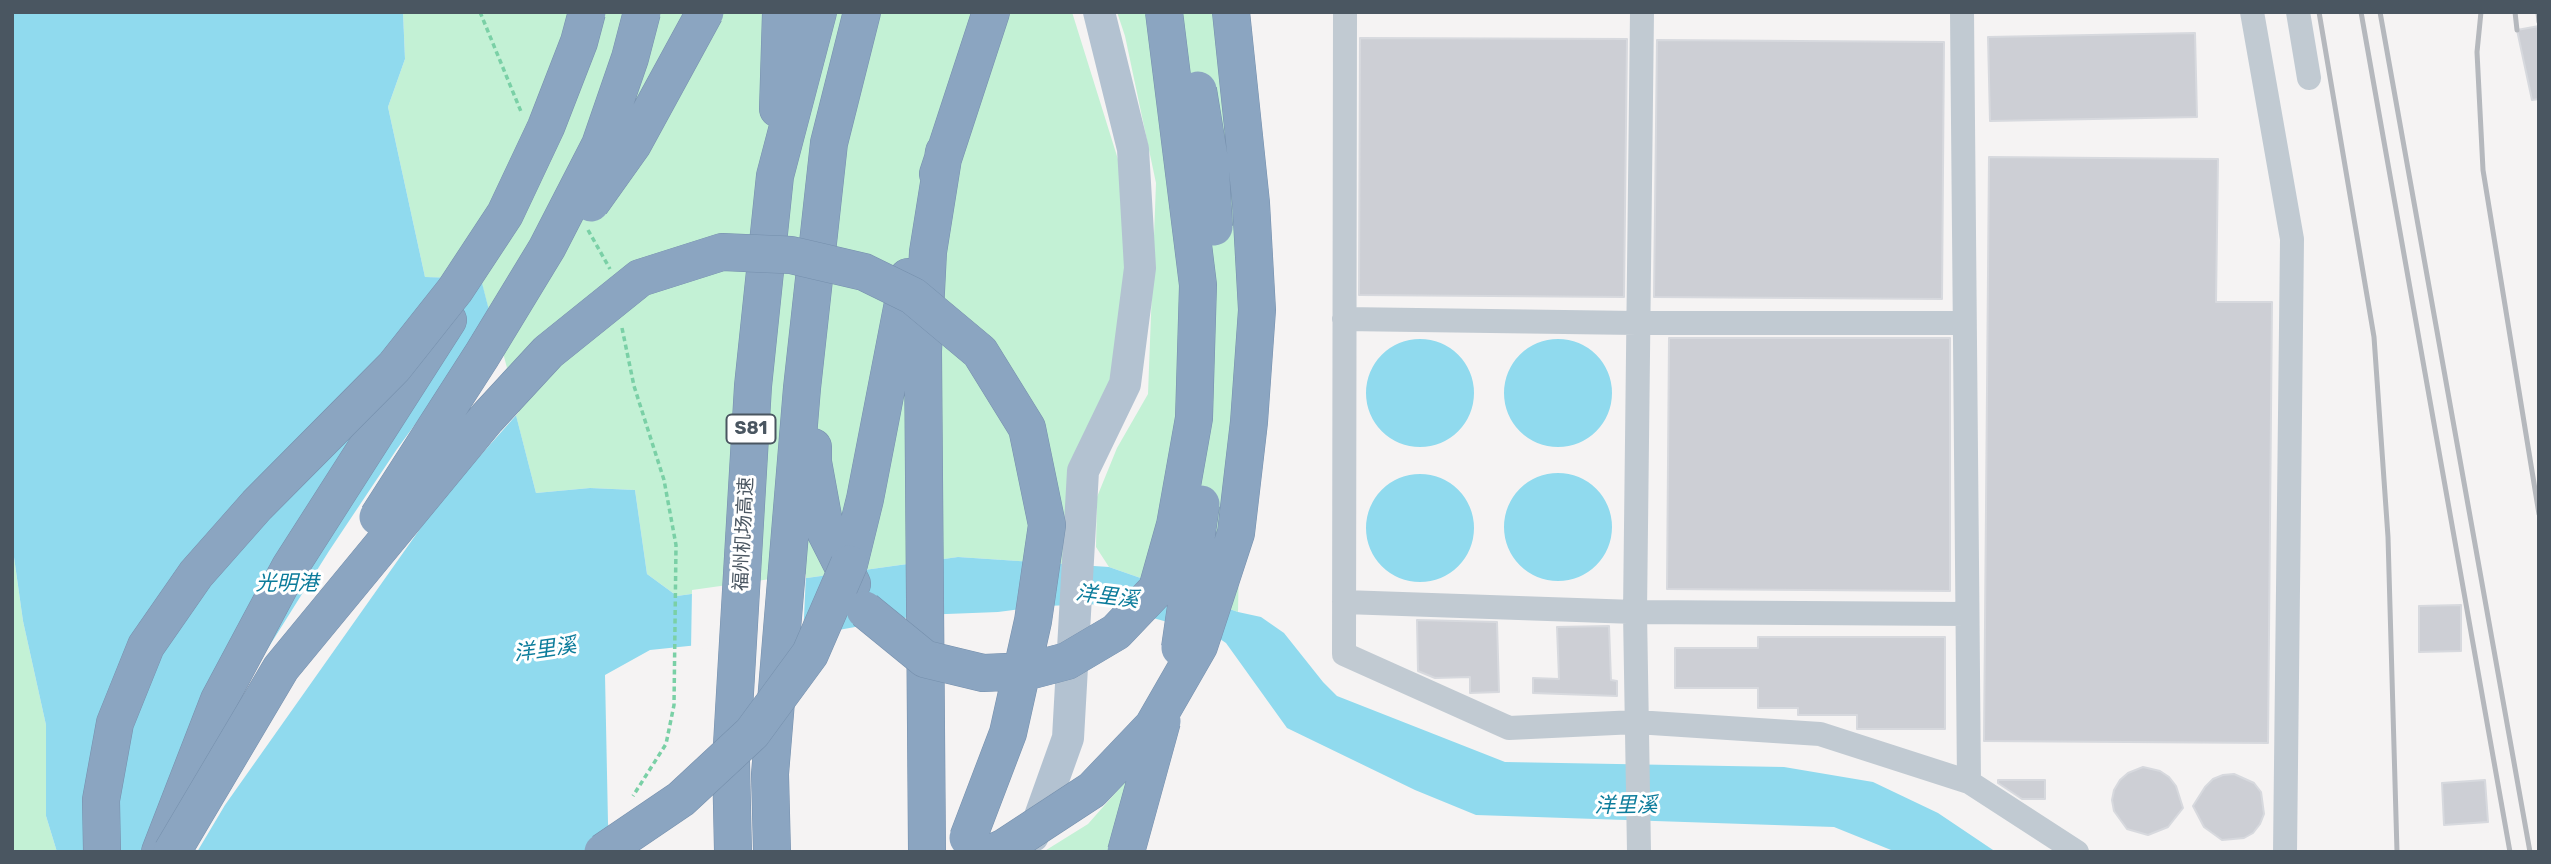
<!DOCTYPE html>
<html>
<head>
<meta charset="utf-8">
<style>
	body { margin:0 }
	#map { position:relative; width:2551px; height:864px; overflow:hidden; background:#f5f3f3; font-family:Rubik,sans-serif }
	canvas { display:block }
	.frame { position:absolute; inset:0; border:14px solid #4a5661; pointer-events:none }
</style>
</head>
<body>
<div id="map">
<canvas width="2551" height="864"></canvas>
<div class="frame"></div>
</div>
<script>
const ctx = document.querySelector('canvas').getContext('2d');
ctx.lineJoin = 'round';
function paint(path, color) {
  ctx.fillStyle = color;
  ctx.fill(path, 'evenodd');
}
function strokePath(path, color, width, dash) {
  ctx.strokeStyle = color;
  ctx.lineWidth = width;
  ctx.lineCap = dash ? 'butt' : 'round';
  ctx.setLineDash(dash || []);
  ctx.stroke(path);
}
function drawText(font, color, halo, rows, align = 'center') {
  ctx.font = font + ' Rubik,"Noto Sans SC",sans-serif';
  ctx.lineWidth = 6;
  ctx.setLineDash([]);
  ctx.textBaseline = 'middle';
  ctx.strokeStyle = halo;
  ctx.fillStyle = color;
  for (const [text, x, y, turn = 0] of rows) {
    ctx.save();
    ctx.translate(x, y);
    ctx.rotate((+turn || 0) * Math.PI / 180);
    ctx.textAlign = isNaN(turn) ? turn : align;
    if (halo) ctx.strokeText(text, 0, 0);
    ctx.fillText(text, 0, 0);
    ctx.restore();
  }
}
paint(new Path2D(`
	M403,12H1072L1121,169L1127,323L1063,564L958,557L677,596L647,574L635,490L590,488L536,493L481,280L425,277L388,107L405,59Z
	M1117,12H1249L1238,612L1109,567L1096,547L1097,497L1117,448L1148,394L1156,183L1125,36Z
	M12,543L23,621L46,725V816L57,852H12Z
	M1133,773L1110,852H1043L1088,824Z`), '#c3f1d5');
paint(new Path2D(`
	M12,12H403L405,59L388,107L425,277L481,279L536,493L590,488L635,490L647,574L677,596L958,557L1109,567L1238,612L1261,617L1284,633L1323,682L1337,696L1505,762L1784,767L1873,782L1938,813L1996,852H1896L1834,827L1476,815L1415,790L1287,728L1226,643L1214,635L1103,604L1044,606L998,612L921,615L833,631L650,650L605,675L608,823L611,852H57L46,816V725L23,621L12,543Z
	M1366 393a54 54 0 1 1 108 0a54 54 0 1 1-108 0Z
	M1504 393a54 54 0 1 1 108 0a54 54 0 1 1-108 0Z
	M1504 527a54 54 0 1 1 108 0a54 54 0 1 1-108 0Z
	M1366 528a54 54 0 1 1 108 0a54 54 0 1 1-108 0Z`), '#90daee');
paint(new Path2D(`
	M492,310L507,368L482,398L510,379L519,412L439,502L225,805L197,852H152L248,680L329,551L397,449L468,352Z
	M806,574L803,638L691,650L692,590Z`), '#f5f3f3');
const building = new Path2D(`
	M2539,26V99L2532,100L2517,30Z
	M2195,33L2197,117L1990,121L1988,37Z
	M1360,38L1627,39L1624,297L1359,295Z
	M1657,40L1944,42L1942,299L1654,297Z
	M1989,157L2218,159L2216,302H2272L2268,743L1984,741Z
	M1669,338H1950V591L1667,589Z
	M2461,605V651L2419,652V606Z
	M1417,620L1497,622L1499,692L1470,693V677L1435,678L1418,671Z
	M1609,626L1611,680L1617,681V696L1533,693V678L1559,679L1557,627Z
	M1758,637H1945V729H1857V715H1798V708H1758V688H1675V648H1758Z
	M2143,767L2160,771L2169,777L2176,786L2183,808L2168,827L2148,835L2127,829L2114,811L2112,800L2114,790L2120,780L2128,773Z
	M2234,774L2254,783L2261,792L2264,814L2260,824L2253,833L2244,838L2222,840L2204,827L2193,806L2205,787L2213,779L2223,775Z
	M1998,780H2045V799H2022L1998,783Z
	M2485,780L2488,822L2444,825L2442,783Z`);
paint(building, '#cdcfd5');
strokePath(building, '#d7d9de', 2);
const highway = new Path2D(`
	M778,109L781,12
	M938,174L991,12
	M813,447V462L826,533L852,584
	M849,564L865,499L908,277
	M160,852L219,700L290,567L448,320
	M733,852L731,761L753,386L775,176L818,12
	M772,852L770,774L802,388L829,143L862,12
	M927,852L923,351L928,252L944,152`);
strokePath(highway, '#7690ad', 38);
strokePath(new Path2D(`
	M480,12L522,114
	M588,230L610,269
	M622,328L634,386L664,480L676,545L674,705L666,744L633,796`), '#7ad0a6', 3.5, [5, 3.5]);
strokePath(new Path2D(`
	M1345,12L1344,654L1509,728L1636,722L1820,734L1969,782L2077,852
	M1962,12L1969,782
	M2252,12L2292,239L2285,852
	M2298,12L2309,78
	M1344,319L1637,323H1963
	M1344,602L1635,612L1967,614
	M1639,852L1635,612L1642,12`), '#c1cad2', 24);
strokePath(new Path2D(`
	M1033,836L1068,738L1083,471L1125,384L1140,268L1133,149L1099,12`), '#b3c2d1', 32);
strokePath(highway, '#8ba5c1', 37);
strokePath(new Path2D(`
	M2319,12L2374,337L2388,537L2397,852
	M2361,12L2510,852
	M2380,12L2530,852
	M2481,12L2477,52L2483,170L2539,514
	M2515,12L2517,30
	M2538,12L2539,22`), '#b5b8bd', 5);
const highwayBridge = new Path2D(`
	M1198,90L1210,163L1214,227
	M591,203L633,144L705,12
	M378,517L482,355L547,248L600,145L630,58L642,12
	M865,610L925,659L983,673L1029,671L1067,661L1116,632L1157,589L1175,525L1194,418L1198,285L1164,12
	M1180,648L1201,504
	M102,852L101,800L115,723L146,646L196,574L257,505L394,367L455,290L505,214L546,127L579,42L587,12
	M172,852L281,668L487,418L548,352L640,278L722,252L791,255L864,272L913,296L980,352L1027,428L1047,525L1033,621L1008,733L968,838
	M603,852L681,799L752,733L810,654L849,564
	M994,852L1005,847L1092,790L1153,726L1199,646L1236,533L1249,422L1257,310L1251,203L1231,12
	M1126,852L1162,721`);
strokePath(highwayBridge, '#7690ad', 38, []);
strokePath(highwayBridge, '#8ba5c1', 37);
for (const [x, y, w] of [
	[751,429,49]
]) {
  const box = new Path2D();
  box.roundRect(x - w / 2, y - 14.5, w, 29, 5);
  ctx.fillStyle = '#fff';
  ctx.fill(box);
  strokePath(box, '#4a5661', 2);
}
drawText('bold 18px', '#4a5661', null, [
	["S81",751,429]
]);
drawText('19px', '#4a5661', '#fff', [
	["福州机场高速",744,534,-87]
]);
drawText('italic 21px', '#0c7c9b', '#fff', [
	["光明港",287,584],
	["洋里溪",1107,597,7],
	["洋里溪",545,650,-8],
	["洋里溪",1626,806,-1]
]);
</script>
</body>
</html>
